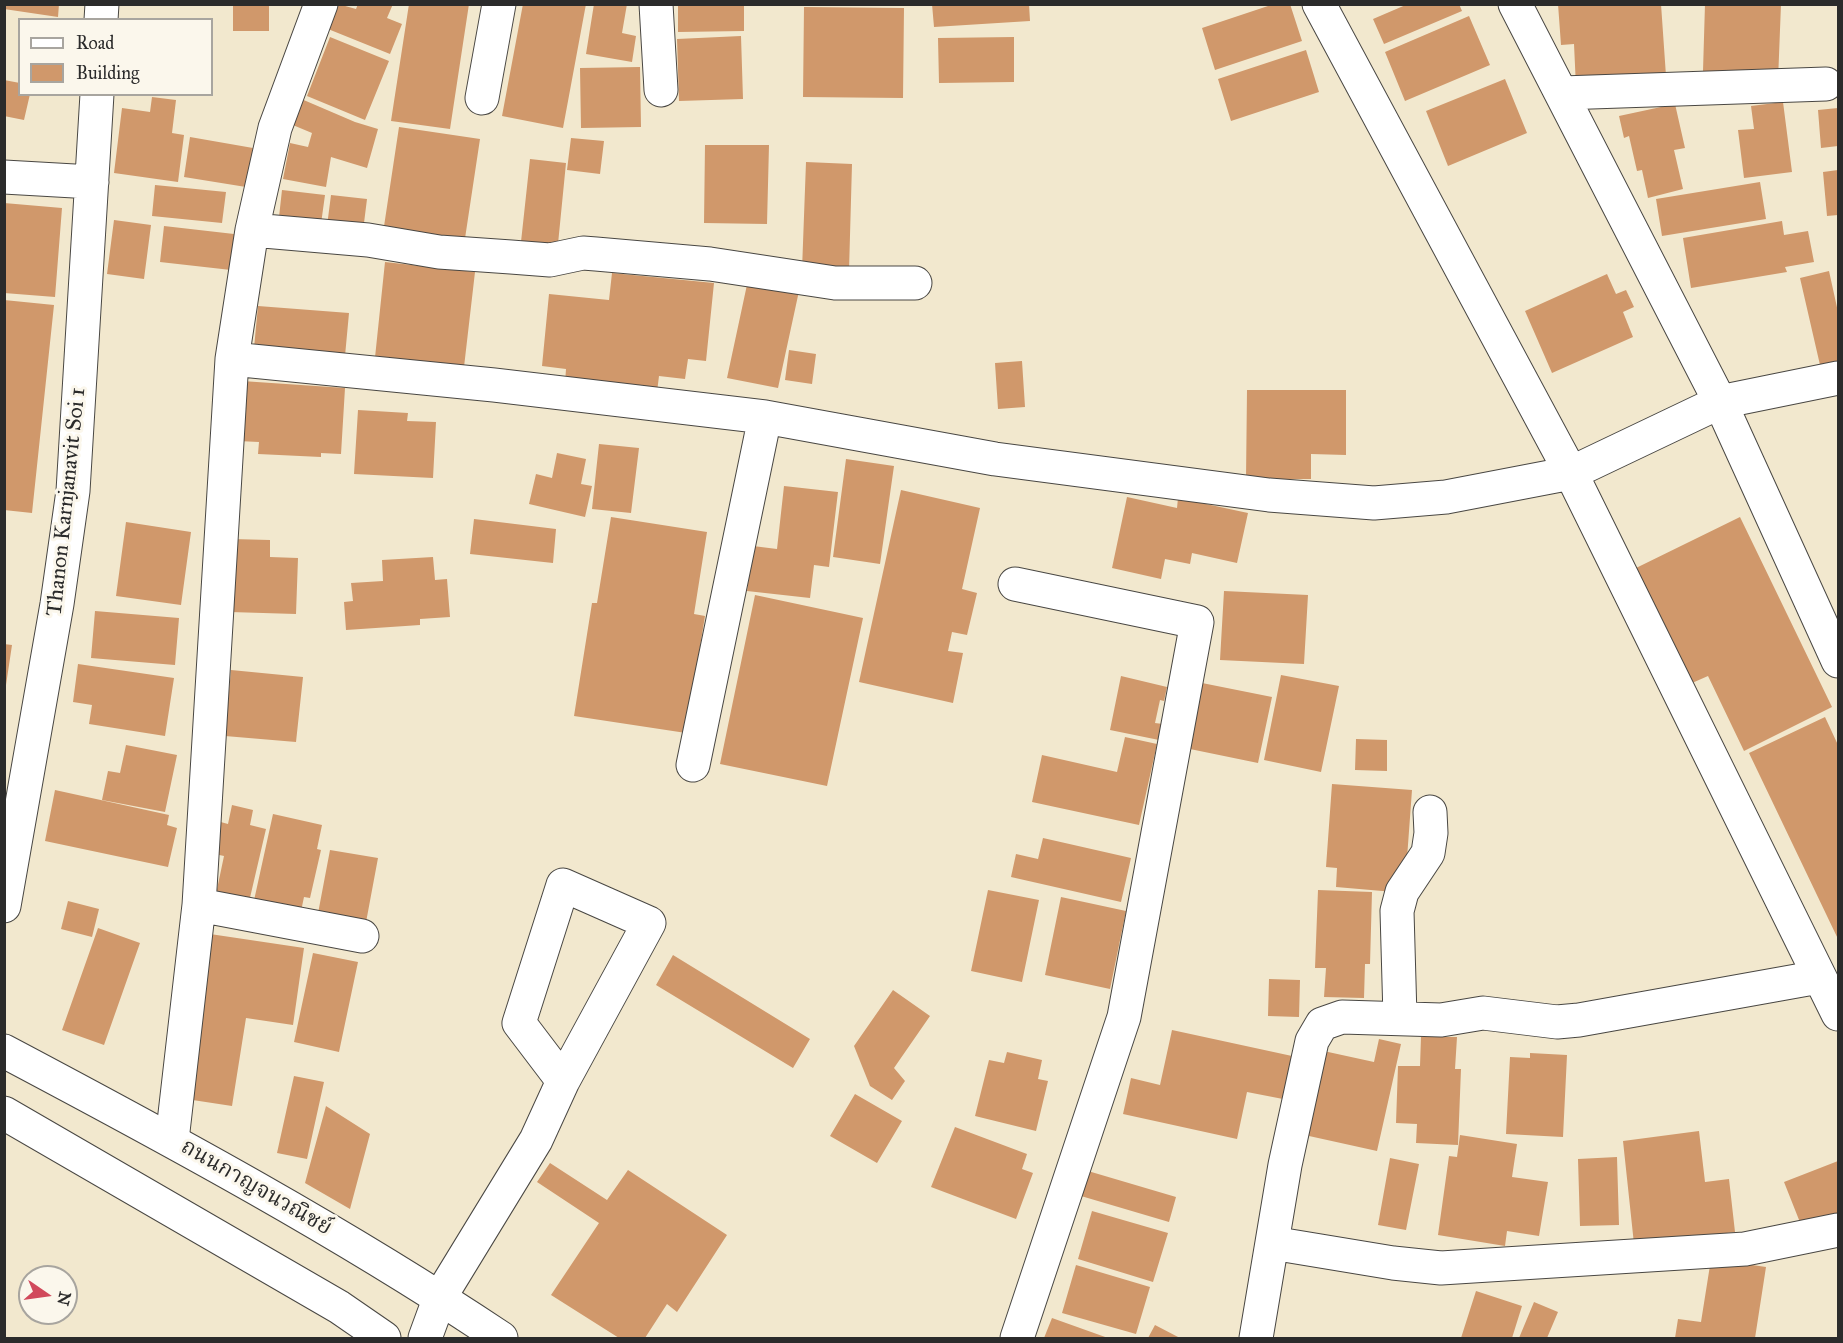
<!DOCTYPE html>
<html>
<head>
<meta charset="utf-8">
<style>
	body { margin:0 }
	#map { position:relative; width:1843px; height:1343px; overflow:hidden; background:#f2e8ce; font-family:"IM FELL Great Primer",serif }
	canvas { display:block }
	.frame { position:absolute; inset:0; border:6px solid #2b2b2b; pointer-events:none }
	.legend { position:absolute; left:18px; top:18px; width:195px; height:78px; box-sizing:border-box; background:#fbf7ec; border:2px solid #a8a59f; margin:0; padding:8px 10px; list-style:none; font-size:18px; color:#2b2b2b }
	.legend li { display:flex; align-items:center; gap:12px; height:30px }
	.legend b { width:30px; border:2px solid #a8a59f }
	.north { position:absolute; left:18px; top:1265px; width:60px; height:60px; box-sizing:border-box; background:#fbf7ec; border:2px solid #a8a59f; border-radius:50%; rotate:103deg; font-size:16px; font-weight:700; line-height:24px; text-align:center; color:#2b2b2b }
	.north::after { content:''; display:block; margin:auto; width:21px; height:27px; background:#d1495b; clip-path:polygon(50% 0,100% 100%,50% 72%,0 100%) }
</style>
</head>
<body>
<div id="map">
<canvas width="1843" height="1343"></canvas>
<div class="frame"></div>
<ul class="legend">
<li><b style="height:8px;background:#fff"></b>Road</li>
<li><b style="height:16px;background:#d0986b"></b>Building</li>
</ul>
<div class="north">N</div>
</div>
<script>
const ctx = document.querySelector('canvas').getContext('2d');
ctx.lineJoin = 'round';
function paint(path, color) {
  ctx.fillStyle = color;
  ctx.fill(path, 'evenodd');
}
function strokePath(path, color, width, dash) {
  ctx.strokeStyle = color;
  ctx.lineWidth = width;
  ctx.lineCap = dash ? 'butt' : 'round';
  ctx.setLineDash(dash || []);
  ctx.stroke(path);
}
function drawText(font, color, halo, rows, align = 'center') {
  ctx.font = font + ' "IM FELL Great Primer","Noto Serif Thai",serif';
  ctx.lineWidth = 6;
  ctx.setLineDash([]);
  ctx.textBaseline = 'middle';
  ctx.strokeStyle = halo;
  ctx.fillStyle = color;
  for (const [text, x, y, turn = 0] of rows) {
    ctx.save();
    ctx.translate(x, y);
    ctx.rotate((+turn || 0) * Math.PI / 180);
    ctx.textAlign = isNaN(turn) ? turn : align;
    if (halo) ctx.strokeText(text, 0, 0);
    ctx.fillText(text, 0, 0);
    ctx.restore();
  }
}
paint(new Path2D(`
	M4,4H59L58,17L4,9Z
	M233,4H269V31H233Z
	M338,4L356,9L358,4H393L387,18L402,24L390,54L328,29Z
	M409,4H469L450,129L391,121Z
	M523,4H586L563,128L502,116Z
	M594,4H627L622,33L636,36L632,62L586,54Z
	M678,4H744V31L678,32Z
	M932,4H1029L1030,21L934,27Z
	M1274,4H1290L1302,41L1215,70L1202,28Z
	M1408,4H1459L1462,11L1384,44L1373,19Z
	M1558,4H1661L1666,76L1576,87L1574,44L1561,45Z
	M1705,4H1781L1778,81L1752,72L1703,71Z
	M804,7L904,8L903,98L803,97Z
	M1469,16L1490,65L1405,101L1385,52Z
	M741,36L743,99L679,101L677,39Z
	M330,37L389,61L365,120L307,96Z
	M1014,37V82L939,83L938,38Z
	M1306,50L1319,92L1231,121L1218,79Z
	M640,67L641,127L581,128L580,68Z
	M1505,79L1527,133L1448,166L1426,111Z
	M4,80L20,83V94H30L24,120L4,116Z
	M152,97L176,100L172,133L184,135L178,182L114,173L122,108L150,112Z
	M299,98L355,122L378,129L367,168L331,157L326,187L283,179L290,143L308,147L312,133L288,123Z
	M1783,102L1792,172L1744,178L1738,130L1754,129L1751,106Z
	M1675,104L1685,148L1674,150L1683,189L1648,198L1642,170L1637,171L1629,136L1624,138L1619,116Z
	M1838,108V146L1821,148L1818,110Z
	M399,127L480,139L464,245L383,233Z
	M190,137L253,148L246,187L184,177Z
	M571,138L604,141L600,174L567,170Z
	M705,145H769L767,224L704,223Z
	M530,159L566,163L557,254L520,251Z
	M806,162L852,164L849,271L802,270Z
	M1838,170V215L1827,216L1823,172Z
	M1760,182L1766,219L1662,236L1656,199Z
	M155,185L226,192L222,223L152,216Z
	M282,190L325,195L320,231L278,226Z
	M331,195L367,199L363,231L327,226Z
	M4,203L62,208L55,297L4,293Z
	M114,220L151,225L144,279L107,274Z
	M1782,221L1784,235L1808,231L1814,262L1785,267L1787,272L1691,288L1683,238Z
	M164,226L234,234L231,270L160,262Z
	M385,262L475,272L464,367H374Z
	M1829,271L1838,312V361L1820,365L1800,278Z
	M612,273L714,283L706,361L688,359L685,379L659,376L657,392L565,383L566,369L542,366L549,294L609,300Z
	M1607,274L1616,294L1626,290L1634,307L1623,312L1633,337L1552,373L1525,311Z
	M748,280L799,291L778,388L727,378Z
	M4,300L54,305L32,513L4,510Z
	M258,306L349,313L345,356L254,348Z
	M789,350L816,354L812,384L785,380Z
	M1022,361L1025,407L998,409L995,363Z
	M242,381L345,388L341,454L321,453V457L258,454L259,442L238,441Z
	M1247,390H1346V455L1311,454V479H1246Z
	M358,410L408,413L407,421L436,422L433,478L354,474Z
	M599,444L639,448L631,513L592,509Z
	M557,453L586,459L581,484L592,486L585,517L529,504L536,474L552,478Z
	M846,459L894,466L880,564L833,557Z
	M784,486L838,492L829,567L814,565L810,598L747,591L753,546L777,549Z
	M901,490L980,508L962,589L977,593L967,635L952,632L948,651L963,653L953,703L859,682Z
	M1127,497L1177,508L1178,498L1248,513L1237,563L1192,553L1190,564L1165,559L1161,579L1112,568Z
	M611,517L707,532L694,614L705,616L686,733L574,716L592,603H597Z
	M1740,517L1832,707L1744,751L1708,676L1692,683L1636,568Z
	M474,519L556,529L553,563L470,554Z
	M126,522L191,532L181,605L116,596Z
	M232,539L270,540V557L298,558L296,614L230,612Z
	M433,557L435,580L447,579L450,617L420,619V625L346,630L344,602L353,601L351,583L383,581L382,560Z
	M1224,591L1308,595L1304,664L1220,660Z
	M755,595L863,618L827,786L720,764Z
	M95,611L179,618L175,665L91,658Z
	M4,644L12,645L6,685H4Z
	M78,664L174,678L165,736L89,724L92,705L73,702Z
	M231,670L303,677L296,742L225,736Z
	M1281,675L1339,686L1321,772L1264,760Z
	M1121,676L1167,687L1164,701L1160,700L1155,723L1163,724L1159,740L1110,730Z
	M1202,683L1272,697L1258,763L1190,749Z
	M1825,717L1838,745V939L1749,753Z
	M1125,737L1157,744L1139,825L1032,802L1042,755L1117,772Z
	M1356,739L1387,740V771L1355,770Z
	M126,745L177,755L165,812L102,800L108,771L120,773Z
	M1332,784L1412,790L1406,872L1396,871L1394,892L1336,887L1337,868L1326,867Z
	M55,790L169,815L167,825L177,828L168,867L45,841Z
	M232,805L253,810L250,825L266,829L249,902L216,894L224,856L210,853L217,821L228,824Z
	M273,814L322,825L317,849L321,850L310,898L304,897L300,916L253,905Z
	M1043,838L1131,858L1121,902L1011,877L1016,854L1038,859Z
	M330,850L378,858L364,933L316,924Z
	M988,890L1039,900L1022,982L971,971Z
	M1318,890L1372,892L1370,964H1365L1364,998L1324,997L1326,968H1315Z
	M1061,897L1126,911L1110,989L1045,975Z
	M68,901L99,909L92,937L61,929Z
	M98,928L140,943L104,1045L62,1030Z
	M210,934L304,948L293,1025L246,1018L232,1106L186,1099Z
	M313,953L358,962L339,1052L294,1042Z
	M673,955L810,1039L793,1068L656,985Z
	M1269,979L1300,980L1299,1017L1268,1016Z
	M893,990L930,1016L894,1068L905,1081L892,1100L870,1086L854,1046Z
	M1172,1030L1292,1056L1283,1099L1247,1092L1237,1139L1123,1114L1131,1078L1160,1085Z
	M1421,1037H1457L1455,1069H1461L1458,1145L1416,1143L1417,1124L1396,1123L1398,1066H1420Z
	M1379,1039L1401,1044L1377,1151L1300,1134L1319,1050L1374,1062Z
	M1007,1052L1042,1060L1038,1079L1048,1081L1036,1131L975,1116L989,1060L1004,1063Z
	M1530,1053L1567,1055L1563,1137L1506,1134L1510,1057L1530,1058Z
	M294,1076L324,1082L307,1159L277,1153Z
	M855,1094L902,1121L877,1163L830,1136Z
	M326,1106L370,1134L350,1209L305,1183Z
	M955,1127L1027,1154L1022,1169L1033,1173L1016,1219L931,1187Z
	M1699,1131L1705,1182L1729,1179L1735,1232L1634,1244L1623,1141Z
	M1460,1135L1517,1144L1512,1177L1548,1182L1539,1236L1507,1231L1505,1246L1438,1235L1449,1156L1457,1157Z
	M1617,1157L1619,1225L1580,1226L1578,1159Z
	M1390,1158L1419,1164L1406,1230L1378,1225Z
	M1838,1161V1222L1805,1235L1784,1182Z
	M550,1163L607,1200L628,1170L727,1235L677,1312L667,1304L645,1338H619L551,1295L599,1223L537,1182Z
	M1088,1171L1176,1197L1169,1222L1081,1196Z
	M1092,1211L1168,1233L1153,1282L1078,1259Z
	M1711,1259L1766,1267L1755,1338H1675L1678,1319L1701,1322Z
	M1076,1265L1150,1287L1136,1334L1062,1313Z
	M1476,1291L1522,1306L1512,1338H1461Z
	M1534,1302L1558,1312L1547,1338H1519Z
	M1052,1318L1108,1338H1044Z
	M1155,1325L1180,1338H1148Z`), '#d0986b');
const minor = new Path2D(`
	M656,4L661,90
	M1319,4L1571,473L1838,1014
	M1515,4L1720,402L1838,661
	M101,20L102,4
	M1562,93L1826,84
	M482,98L499,4
	M4,177L92,182
	M252,230L368,240L439,252L511,257L550,260L583,253L596,254L710,264L835,283H915
	M232,359L494,385L765,417L995,459L1269,495L1374,503L1446,497L1571,473L1720,402L1838,378
	M1015,584L1197,622L1124,1017L1017,1338
	M693,765L765,417
	M199,905L362,936
	M4,906L57,604L73,491L97,94
	M1400,1017L1397,911L1402,892L1428,853L1431,833L1430,812
	M172,1140L199,905L232,359L252,230L275,128L321,4
	M1272,1243L1393,1263L1441,1268L1745,1249L1838,1230
	M425,1338L440,1297L536,1140L563,1081L649,923L563,885L519,1023L563,1081
	M1256,1338L1285,1165L1312,1041L1322,1024L1342,1017L1441,1020L1483,1013L1557,1022L1579,1020L1819,977`);
const major = new Path2D(`
	M4,1051C174,1141 342,1232 501,1338
	M4,1113L339,1307L384,1338`);
strokePath(minor, '#494743', 35);
strokePath(major, '#494743', 35);
strokePath(minor, '#fff', 33);
strokePath(major, '#fff', 33);
drawText('22px', '#2b2b2b', '#fbf7ec', [
	["Thanon Karnjanavit Soi 1",67,502,-84],
	["ถนนกาญจนวณิชย์",256,1188,30]
]);
</script>
</body>
</html>
